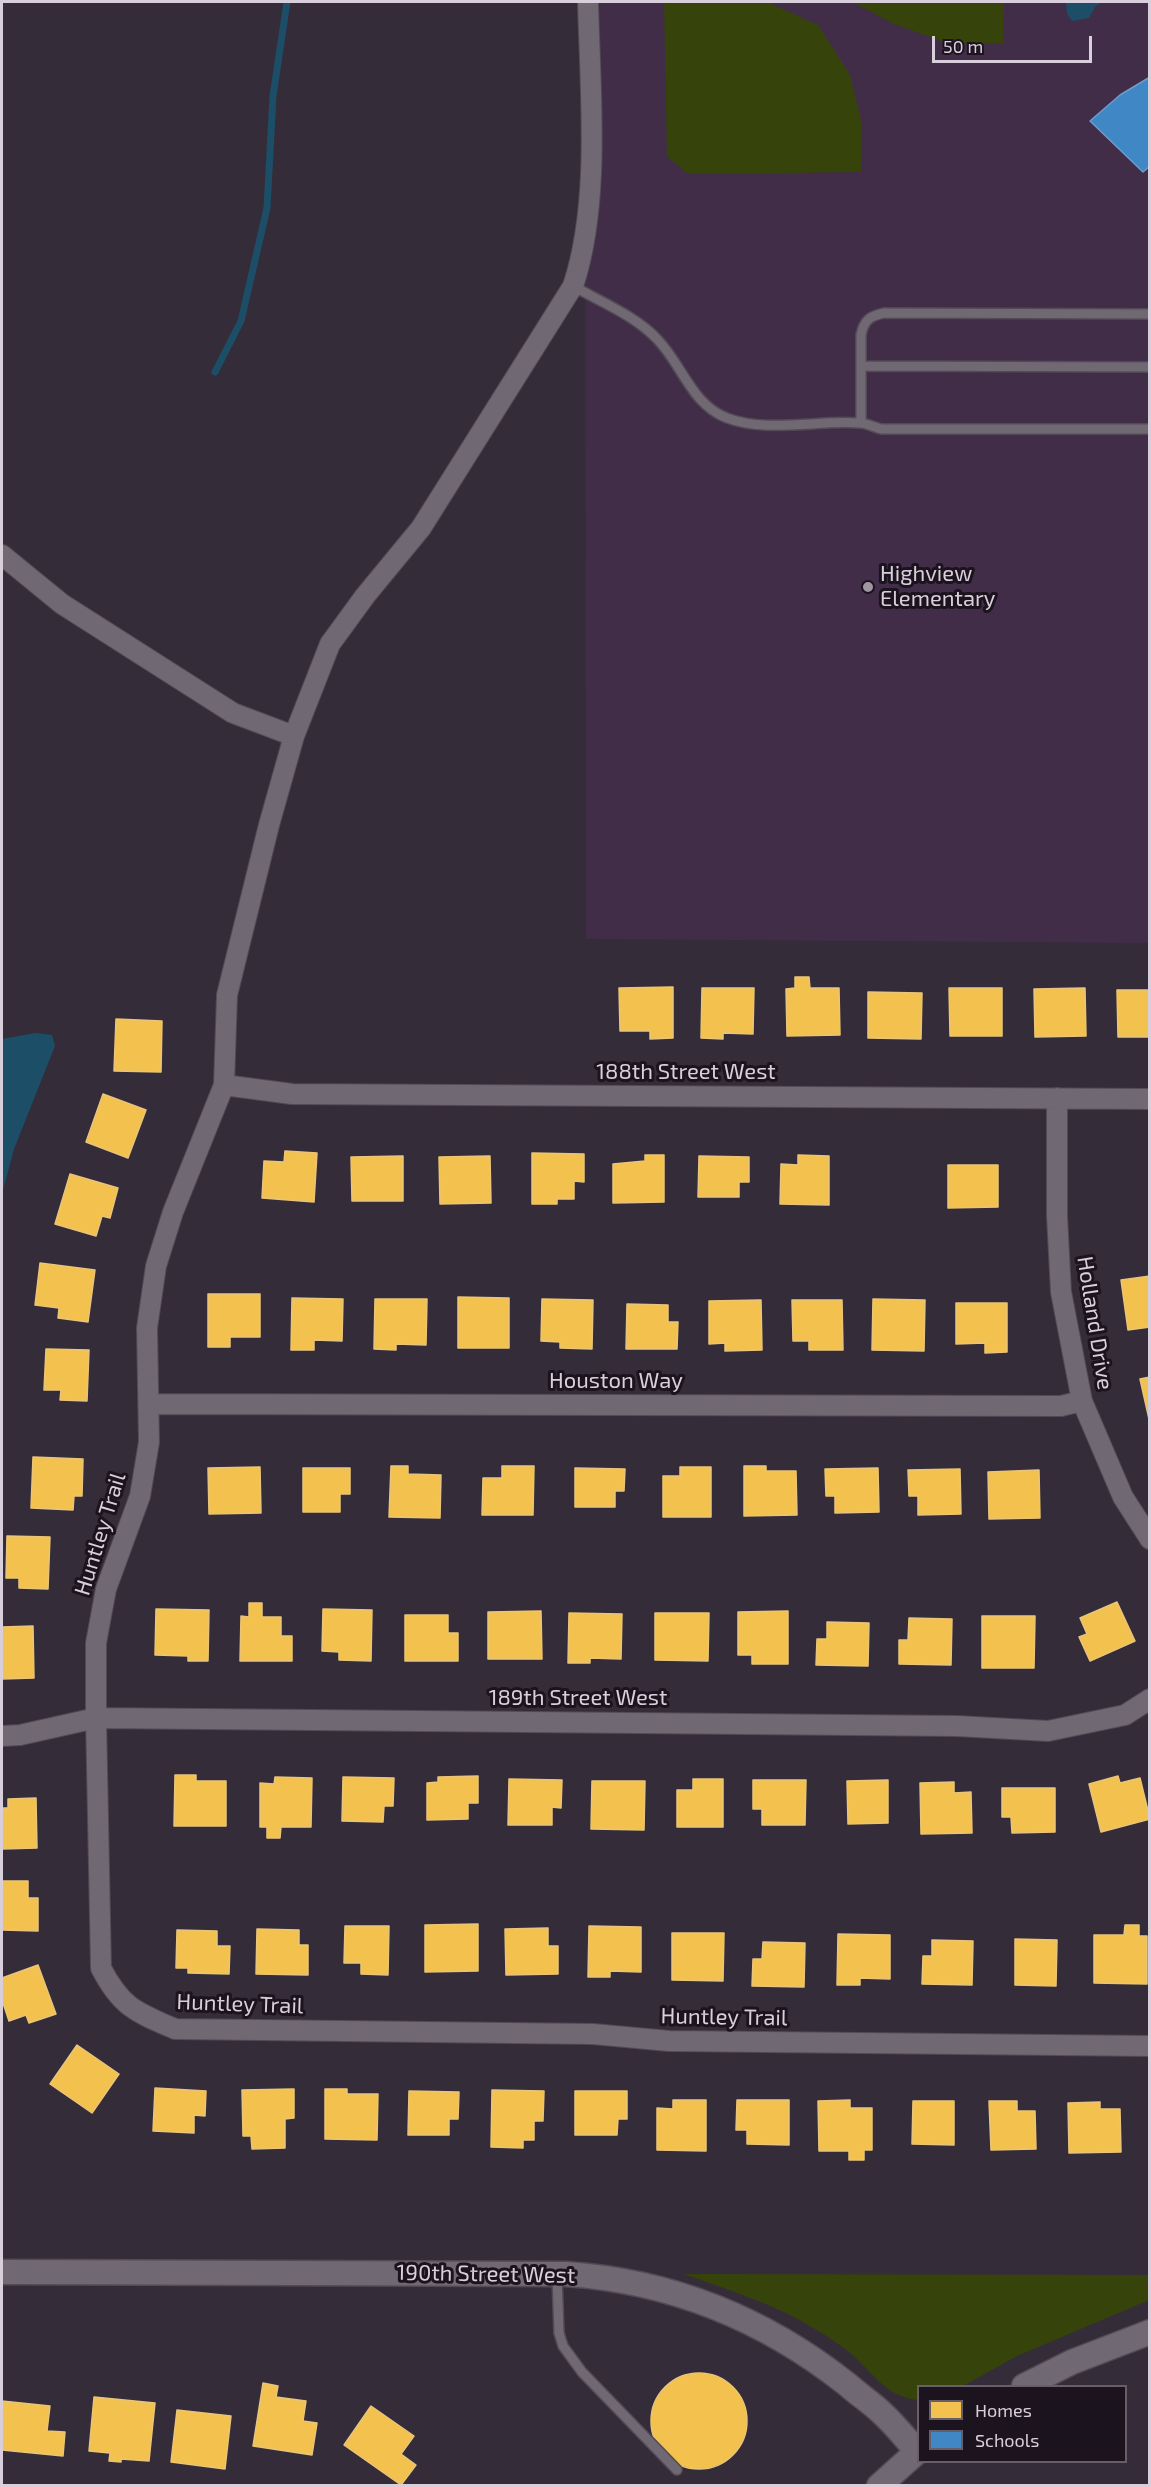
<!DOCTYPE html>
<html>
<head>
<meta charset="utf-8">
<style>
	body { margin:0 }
	#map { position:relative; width:1151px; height:2487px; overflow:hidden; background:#352c39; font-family:"Exo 2",sans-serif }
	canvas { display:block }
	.frame { position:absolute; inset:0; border:3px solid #d9cedc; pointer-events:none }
	.legend { position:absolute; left:917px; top:2385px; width:210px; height:78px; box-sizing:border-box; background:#1b131d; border:2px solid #675e69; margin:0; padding:8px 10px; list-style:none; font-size:18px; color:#d9cedc }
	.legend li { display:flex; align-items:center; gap:12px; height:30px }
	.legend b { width:30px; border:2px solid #675e69 }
	.scale { position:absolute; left:932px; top:36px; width:160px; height:27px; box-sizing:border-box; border:3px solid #d9cedc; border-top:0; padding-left:8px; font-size:18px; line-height:21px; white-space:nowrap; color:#d9cedc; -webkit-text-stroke:4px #1b131d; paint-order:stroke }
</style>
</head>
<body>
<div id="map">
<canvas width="1151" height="2487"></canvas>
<div class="frame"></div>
<ul class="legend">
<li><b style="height:16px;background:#f2c14e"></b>Homes</li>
<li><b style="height:16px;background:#3f88c5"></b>Schools</li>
</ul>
<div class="scale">50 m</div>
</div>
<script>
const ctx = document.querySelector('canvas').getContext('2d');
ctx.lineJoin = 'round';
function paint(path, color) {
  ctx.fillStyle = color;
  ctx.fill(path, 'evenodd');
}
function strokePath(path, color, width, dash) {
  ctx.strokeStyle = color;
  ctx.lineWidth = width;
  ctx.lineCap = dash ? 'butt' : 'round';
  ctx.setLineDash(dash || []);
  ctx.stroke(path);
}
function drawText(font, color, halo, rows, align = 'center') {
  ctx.font = font + ' "Exo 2",sans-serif';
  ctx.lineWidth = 6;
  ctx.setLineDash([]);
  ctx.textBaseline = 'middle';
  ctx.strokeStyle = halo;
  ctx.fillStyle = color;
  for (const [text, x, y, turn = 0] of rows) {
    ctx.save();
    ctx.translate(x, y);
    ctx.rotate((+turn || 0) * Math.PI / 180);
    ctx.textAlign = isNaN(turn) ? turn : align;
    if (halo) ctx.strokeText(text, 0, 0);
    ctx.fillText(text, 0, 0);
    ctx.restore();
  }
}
paint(new Path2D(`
	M585,2H1149V943L586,939Z`), '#412d48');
paint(new Path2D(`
	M664,2H767L818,25L850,75L861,120V172L688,174L667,156Z
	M852,2H1004L1003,43H946L894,24Z
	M684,2274L1149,2275V2300L1017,2356L963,2386H918V2400C890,2397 878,2380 859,2361C847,2349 830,2338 815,2329C775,2304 728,2290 684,2274Z`), '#36440b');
paint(new Path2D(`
	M1066,2H1102L1095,7L1089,18L1072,21L1067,14Z
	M35,1033L52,1035L55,1046L14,1149L2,1194V1039Z`), '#1d4e68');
const homes = new Path2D(`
	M795,977H809L810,988H839L840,1035L787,1036L786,989L795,988Z
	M673,987V1038L650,1039V1031H620L619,988Z
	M702,988H754L753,1034L723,1033V1039L701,1038Z
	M949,988H1002V1036H950Z
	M1085,988L1086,1036L1035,1037L1034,989Z
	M1117,990H1150V1037H1118Z
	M868,992L922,993L921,1039L868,1038Z
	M116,1019L162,1021L161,1072L114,1071Z
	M103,1094L146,1110L128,1158L86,1142Z
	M285,1151L317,1153L314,1202L262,1198L264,1161L284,1162Z
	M532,1153L584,1154V1182L574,1181V1199H557V1204H532Z
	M645,1155H664V1202L613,1203V1164L645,1161Z
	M798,1155L829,1156V1205L780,1204L781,1164L798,1165Z
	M403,1156V1201H352L351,1157Z
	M490,1156L491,1203L440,1204L439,1157Z
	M699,1156L749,1157V1182H739V1197H698Z
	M948,1165H998V1207L948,1208Z
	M70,1174L118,1188L110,1218L102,1216L96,1236L55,1224Z
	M40,1263L95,1270L88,1322L58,1318L59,1308L35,1305Z
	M1150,1276V1327L1128,1330L1121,1280Z
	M208,1294H260V1337H230V1347H208Z
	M458,1297L509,1298V1348H458Z
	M292,1298L343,1299L342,1341L314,1340V1350H291Z
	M375,1299H427L426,1345L396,1344V1350L374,1349Z
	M542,1299L593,1300L592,1349L560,1348V1342L541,1341Z
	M873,1299L925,1300L924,1351L872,1350Z
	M761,1300L762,1350L725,1351V1343L709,1344V1301Z
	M792,1300H842L843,1350H809V1341H793Z
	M956,1303H1007V1352L985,1353V1343L956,1344Z
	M627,1304L668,1305V1322H678L677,1349H626Z
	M46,1349L89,1350L87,1401L60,1400L61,1390H44Z
	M1150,1377V1419H1149L1140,1379Z
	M33,1457L83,1459L82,1496H74L73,1510L31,1508Z
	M391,1466H408V1474L441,1475L440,1518L389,1517Z
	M502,1466H534L533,1515H482L483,1478H502Z
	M744,1466H766V1471H796L797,1515L744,1516Z
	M260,1467L261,1513L209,1514L208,1468Z
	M680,1467H711V1517H663V1476H680Z
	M303,1468H350V1494H340V1512H303Z
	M575,1468L625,1469L624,1491H615V1507H575Z
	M878,1468L879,1512L835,1513V1496H826L825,1469Z
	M960,1469L961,1514L918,1515V1496H909L908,1470Z
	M1039,1470L1040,1518L989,1519L988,1472Z
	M7,1536L50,1537L48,1589L19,1588V1578H6Z
	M1117,1602L1135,1641L1090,1661L1079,1637L1087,1634L1080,1618Z
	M249,1603H262V1617H281V1636H292V1661H240L241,1616L249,1617Z
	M156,1609L209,1610L208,1661H188V1656L155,1655Z
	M323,1609L372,1610L371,1661L339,1660V1652L322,1651Z
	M541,1611L542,1659H488V1612Z
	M788,1611V1664H752V1655H738V1612Z
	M569,1613L622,1614L621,1659L590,1658V1663H568Z
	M655,1613H709L708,1661L655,1660Z
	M405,1615H448V1633H458V1661H405Z
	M982,1616H1035L1034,1668H982Z
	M909,1618L952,1619L951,1665L899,1664V1640H908Z
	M827,1622L869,1623L868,1666L816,1665L817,1639H827Z
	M33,1626L34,1678L2,1679V1627Z
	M175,1775H196V1781H226V1826H174Z
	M478,1776V1803H468V1819L427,1820V1783L438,1782V1777Z
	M1118,1776L1120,1783L1140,1778L1150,1819L1101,1832L1089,1784Z
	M275,1777L312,1778L311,1827H281L280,1838H267V1827H260V1783L274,1784Z
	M343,1777L394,1778L393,1806H384L383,1822L342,1821Z
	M509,1779L562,1780L561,1808L552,1807V1825H508Z
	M693,1779H723V1827H677V1790H693Z
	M753,1780H806L805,1825H762V1809H753Z
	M888,1780V1823L848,1824L847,1781Z
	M592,1781H645L644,1830L591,1829Z
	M954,1782V1793L971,1792L972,1833L921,1834L920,1783Z
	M1002,1788H1055V1832L1012,1833L1011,1817H1002Z
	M36,1798L37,1848L2,1849V1808H8V1799Z
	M2,1881H28V1898H38V1931L2,1930Z
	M478,1924V1971L425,1972V1925Z
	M1125,1925H1139V1936H1147V1984L1094,1983V1935H1124Z
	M345,1926H389L388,1975L361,1974V1963H344Z
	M589,1926L641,1927V1972L610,1971V1977H588Z
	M548,1928V1946H558V1974L506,1975L505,1929Z
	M257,1929L299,1930V1945H308V1975L256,1974Z
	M177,1930L217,1931V1946H230L229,1974L188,1973V1968H176Z
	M672,1933H724L723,1981L672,1980Z
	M838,1934L890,1935V1979L860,1978V1985H837Z
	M1015,1939L1057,1940L1056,1986L1015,1985Z
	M932,1940L973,1941L972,1985L922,1984L923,1956H932Z
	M763,1942L805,1943L804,1987L752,1986L753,1959H762Z
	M38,1965L56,2014L29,2023L26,2015L9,2021L2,2000V1978Z
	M77,2045L119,2074L92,2113L50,2084Z
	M155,2088L206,2091L205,2116L194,2115V2133L153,2131Z
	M294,2089V2118L285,2119V2148L252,2149L251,2136H243L242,2090Z
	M325,2089H347V2094H378L377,2140L325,2139Z
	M492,2090L544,2091L543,2121H534V2140H523V2148L491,2147Z
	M409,2091L459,2092L458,2119H449V2135H408Z
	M575,2091H627V2119H618L617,2135H575Z
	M673,2100H706V2151L657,2150V2108L673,2109Z
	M737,2100H789V2145L747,2144V2130H736Z
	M850,2100V2108H872V2150H864V2160H849V2151H819L818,2101Z
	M913,2101H954V2145L912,2144Z
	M989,2101H1017V2111H1035L1036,2149L991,2150Z
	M1100,2102V2109H1120L1121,2152L1069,2153L1068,2103Z
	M651 2421a48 48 0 1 1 96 0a48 48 0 1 1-96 0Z
	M263,2383L278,2386L276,2397L306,2401L303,2421L317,2423L312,2455L253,2446Z
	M94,2397L155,2403L149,2461L121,2459V2462L109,2461L110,2453L89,2451Z
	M2,2401L50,2406L47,2431L65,2432L63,2456L2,2450Z
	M371,2406L414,2436L401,2454L416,2465L401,2485L344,2445Z
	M177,2410L231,2416L225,2469L171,2462Z`);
paint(homes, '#f2c14e');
strokePath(homes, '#eac579', 1.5);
const schools = new Path2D(`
	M1150,77V166L1143,172L1090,121L1120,95Z`);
paint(schools, '#3f88c5');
strokePath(schools, '#6d9dcc', 1.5);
strokePath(new Path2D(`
	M215,372L241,321L267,208L273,96L287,2`), '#1d4e68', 7);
const service = new Path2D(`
	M573,286C601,302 636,316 658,340C682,365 692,405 727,418C766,433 818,420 859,423C866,423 874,427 881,429H1150
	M861,366L1150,367
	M861,423V335C864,320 870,316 884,313L1150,314
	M557,2276L559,2333L563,2346L582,2372L677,2470`);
const minor = new Path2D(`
	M588,2C590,90 601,202 573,286L421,528L365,596L330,644L294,736L269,825L227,995L224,1085L173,1212L156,1266L147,1328L149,1442L140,1496L106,1589L96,1643V1718L101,1968C121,2007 136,2012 175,2029L593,2034L669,2041L1150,2046
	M2,555L62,604L233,713L294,736
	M224,1085L292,1094L1150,1099
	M1057,1098V1216L1061,1292L1082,1401L1123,1497L1150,1539
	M149,1404L1061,1406L1082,1401
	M2,1736L20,1735L96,1718L957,1726L1048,1731L1125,1715L1150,1699`);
const tertiary = new Path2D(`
	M2,2272L566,2274C672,2281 765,2319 848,2385C859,2395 872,2403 883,2414C895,2425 906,2439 917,2451
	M1024,2386L1072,2362L1150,2332
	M879,2486L918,2451`);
strokePath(service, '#524a55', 12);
strokePath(minor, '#524a55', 22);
strokePath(tertiary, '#524a55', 27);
strokePath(service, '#706873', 9);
strokePath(minor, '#706873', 20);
strokePath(tertiary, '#706873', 24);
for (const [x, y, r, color] of [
	[868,587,6,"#a095a3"]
]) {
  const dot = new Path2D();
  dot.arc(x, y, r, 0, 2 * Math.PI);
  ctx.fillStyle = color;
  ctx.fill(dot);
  strokePath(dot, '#1b131d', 2);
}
drawText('22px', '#d9cedc', '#1b131d', [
	["Highview",880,574],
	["Elementary",880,599]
], 'left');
drawText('22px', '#d9cedc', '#1b131d', [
	["188th Street West",686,1072],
	["Holland Drive",1095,1323,81],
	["Houston Way",616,1381],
	["Huntley Trail",100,1534,-73],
	["189th Street West",578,1698],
	["Huntley Trail",240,2004,2],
	["Huntley Trail",724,2017,1],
	["190th Street West",486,2274,1]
]);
</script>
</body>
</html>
